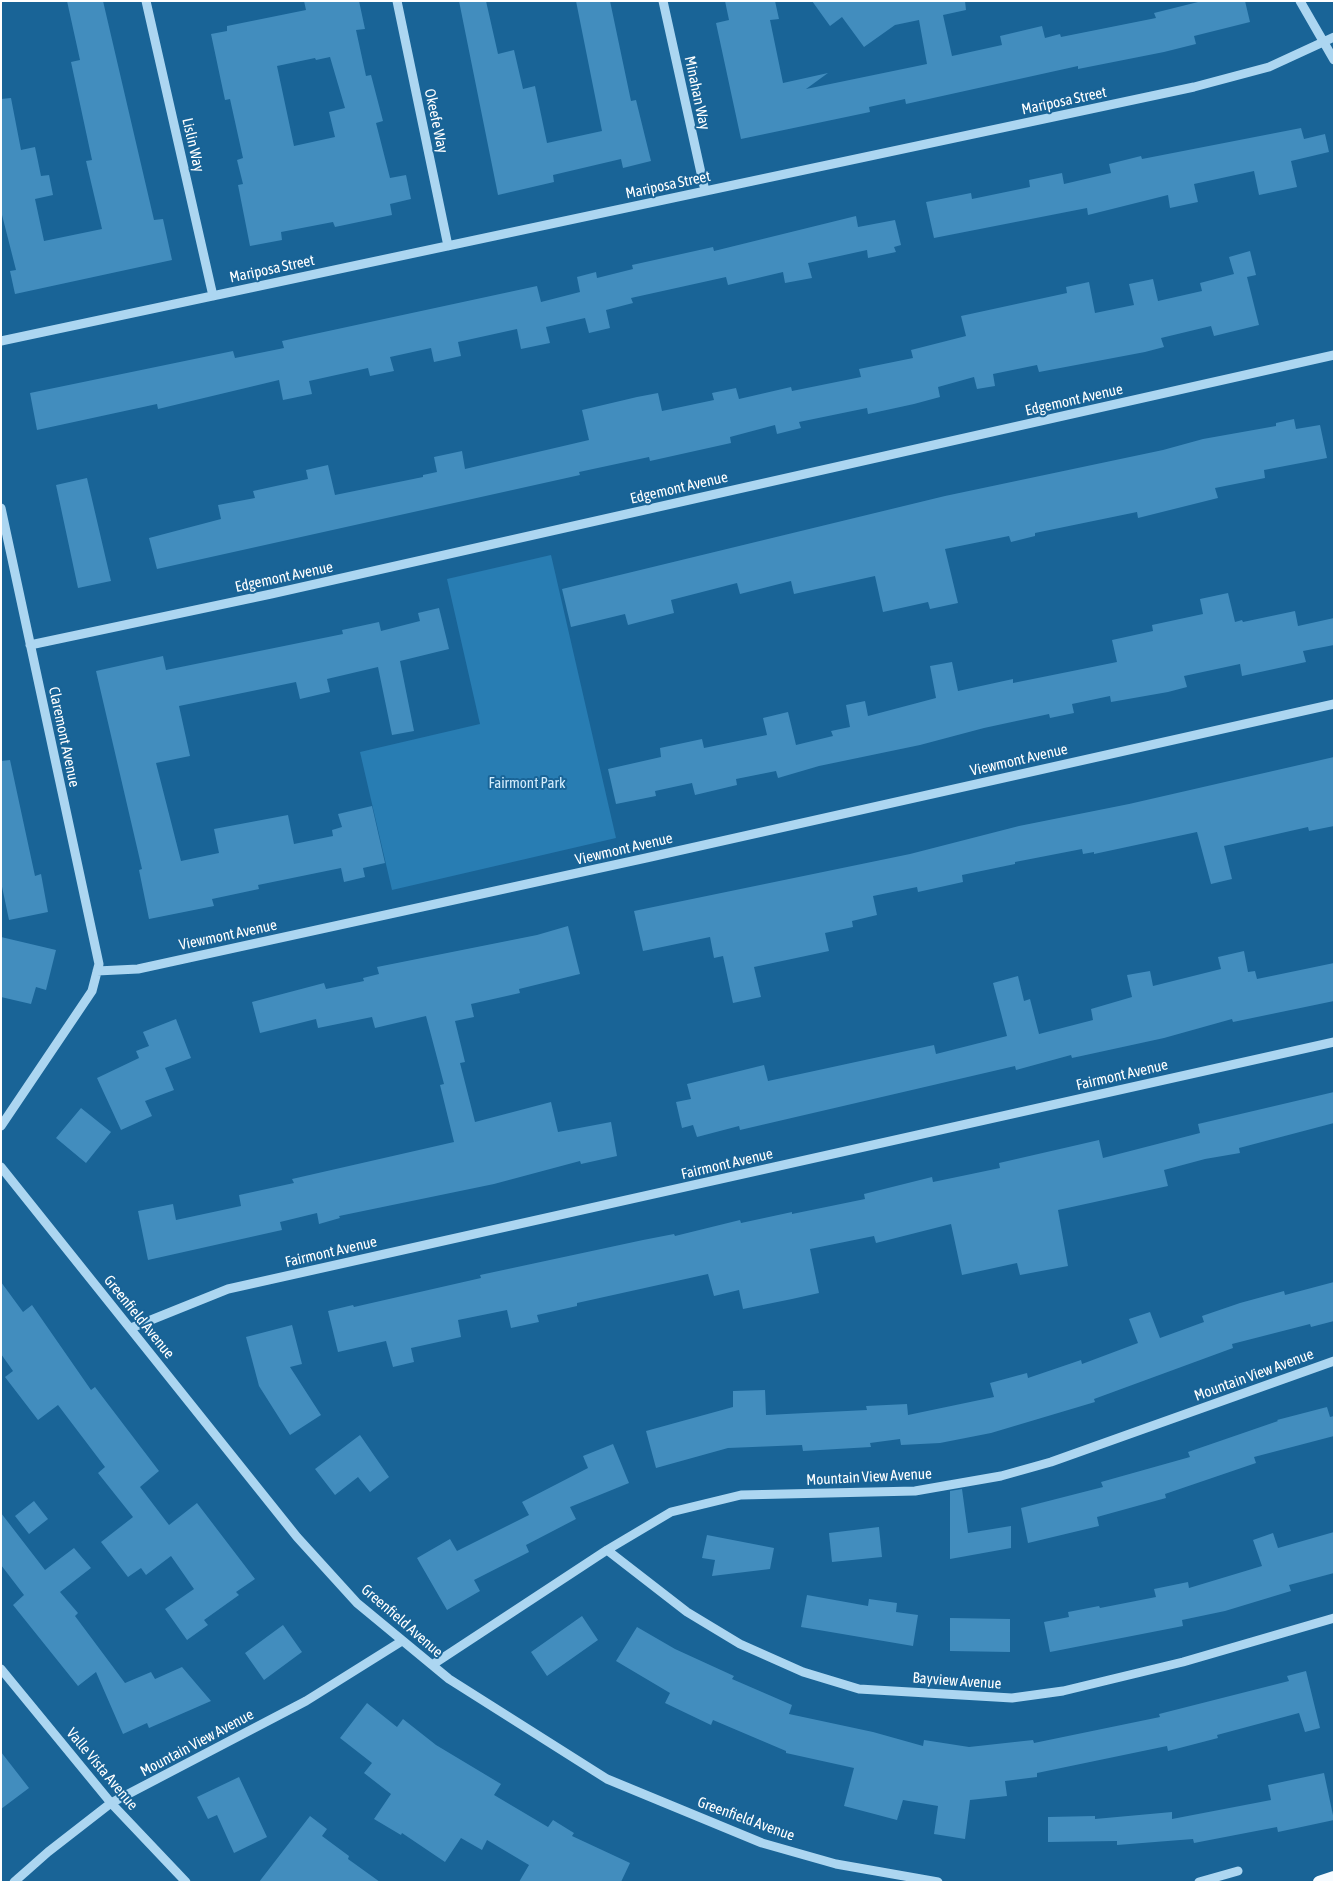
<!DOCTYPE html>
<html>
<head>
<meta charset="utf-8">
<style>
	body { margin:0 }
	#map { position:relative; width:1335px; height:1883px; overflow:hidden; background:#196497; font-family:"Asap Condensed",sans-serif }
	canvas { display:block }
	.frame { position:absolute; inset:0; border:2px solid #fff; pointer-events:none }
</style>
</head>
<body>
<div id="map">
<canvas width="1335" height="1883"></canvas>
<div class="frame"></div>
</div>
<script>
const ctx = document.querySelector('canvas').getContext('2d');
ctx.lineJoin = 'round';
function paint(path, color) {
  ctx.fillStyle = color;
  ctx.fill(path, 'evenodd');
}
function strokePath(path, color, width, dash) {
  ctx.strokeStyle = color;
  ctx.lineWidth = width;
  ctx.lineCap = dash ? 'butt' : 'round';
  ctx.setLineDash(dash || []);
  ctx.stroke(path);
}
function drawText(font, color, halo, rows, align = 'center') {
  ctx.font = font + ' "Asap Condensed",sans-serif';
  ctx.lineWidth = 4;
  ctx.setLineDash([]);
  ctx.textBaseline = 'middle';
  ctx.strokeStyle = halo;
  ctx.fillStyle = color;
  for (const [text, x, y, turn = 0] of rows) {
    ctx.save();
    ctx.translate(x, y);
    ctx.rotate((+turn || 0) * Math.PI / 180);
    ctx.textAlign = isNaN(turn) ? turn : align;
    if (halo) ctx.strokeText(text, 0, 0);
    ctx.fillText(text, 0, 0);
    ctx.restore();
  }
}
paint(new Path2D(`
	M551,555L616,838L392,890L360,752L480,724L447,579Z`), '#287db3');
paint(new Path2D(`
	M67,1H103L154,220L163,219L172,260L15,294L10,271L16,270L1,211V99L11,98L21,150L35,147L41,176L49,175L53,195L35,199L44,241L102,229L86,161L92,160L71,62L80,60Z
	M304,1H359L365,29L356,30L366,76L371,75L383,121L376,123L390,178L406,175L411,199L390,204L392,215L335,227L333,222L281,232L282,240L250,246L238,185L243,184L237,160L243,158L230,99L225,100L211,34L227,31V26L306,10ZM330,57L345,108L329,112L335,137L294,146L277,66L315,58L316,60Z
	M459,1H486L498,54L514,50L523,89L535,86L547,143L602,131L576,1H610L631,101L636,100L651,161L623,168L621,159L553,175L554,182L498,195Z
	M725,1H775L779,19L770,20L783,83L828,73L806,89L927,64L919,20L895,25L864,47L842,17L830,26L812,1H965L966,10L943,15L952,56L1002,45L1000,36L1042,26L1045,38L1060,34L1061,37L1156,18L1154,13L1202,1H1245L1250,22L1194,36L1196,44L1164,52L1078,69V66L906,104L905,99L869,107L870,112L741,139L716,23L729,20Z
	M1301,128L1304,139L1325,134L1329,152L1291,161L1297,187L1259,195L1254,171L1194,184L1198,202L1170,208L1168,195L1088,215L1087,208L934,238L926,202L971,193L972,199L1030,187L1029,180L1062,173L1064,184L1111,173L1109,164L1141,156L1142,159Z
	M856,216L858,227L895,220L901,245L894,247L896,252L868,258L867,250L808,263L812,278L785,283L783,272L728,285L726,277L631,298L633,303L606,310L610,328L589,333L585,318L546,327L550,343L521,349L517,329L458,342L461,356L434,362L431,348L390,357L394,371L370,376L368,368L309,381L312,394L283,400L279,380L158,409L157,404L37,430L30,393L233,351L235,358L284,348L282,341L537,286L541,302L580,292L577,277L596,272L597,278L633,269L632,265L713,247L714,251Z
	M1250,251L1256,275L1247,277L1259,325L1214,336L1211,326L1161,338L1164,347L1145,352L1039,372L1037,365L993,374L995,386L977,389L974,377L938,387L940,397L914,404L868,414L867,408L799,422L801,428L777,434L775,425L730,437L731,443L650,461L649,457L579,472L580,475L157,569L149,538L221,519L218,505L255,498L253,491L308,479L306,470L328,465L335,495L423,477V475L437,472L434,457L462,451L465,469L589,440L582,410L637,397L658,393L662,411L714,400L712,393L736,388L739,399L791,387L792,391L861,377L859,369L913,358L911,350L966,336L961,316L1067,293L1066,287L1089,282L1095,313L1134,305L1129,284L1153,279L1158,301L1202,291L1200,283L1234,274L1229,257Z
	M1294,419L1296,429L1320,425L1327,458L1264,470L1265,478L1215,488L1218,498L1138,518L1137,512L1035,533V536L1011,542L1009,536L945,549L958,603L930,609L928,602L883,612L875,576L794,594L791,581L740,594L737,583L671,600L674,613L628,625L625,614L571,627L562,589L945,496L1163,450L1203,439L1276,426V423Z
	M87,478L111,581L78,588L56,485Z
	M1228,593L1235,622L1242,620L1243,622L1295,611L1298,626L1334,618V645L1303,651L1306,662L1242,676L1240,664L1184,676L1187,687L1168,692L1111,702L1110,696L1072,704L1074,713L1050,718L1049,714L984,728L920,745L819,766L778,778L776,771L736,779L737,785L695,795L692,783L655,791L656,796L616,804L608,769L661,757L660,748L702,739L704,748L767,735L763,718L788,712L796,745L833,736L831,731L850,727L846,705L865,701L868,716L936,698L930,666L952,662L958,691L1013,679V683L1117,662L1112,640L1153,631L1152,625L1203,614L1200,599Z
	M439,608L449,649L400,661L414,731L392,735L378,667L327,679L330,692L300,699L296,682L179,706L190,756L156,763L181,861L219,853L214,829L288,815L294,844L333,836L332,830L342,827L338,814L372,806L385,863L363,868L365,877L344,882L341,868L258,885L259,889L212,899L214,906L149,919L139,870L142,869L96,671L163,656L166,670L343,634L342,630L379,622L381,631L420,621L418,613Z
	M1334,757V826L1309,831L1308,827L1224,846L1232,879L1211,884L1197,832L1094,854V852L1083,854L1082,849L1015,862V864L962,875L963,882L918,892L917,887L873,896L877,915L852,921L853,927L825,933L829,951L754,967L761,997L733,1003L723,956L714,958L710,937L643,951L634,911L910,854L1019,826L1129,804Z
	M10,760L35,876L41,874L48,912L9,920L1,882V761Z
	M568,926L580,974L519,989L520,993L471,1004L474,1017L455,1021L465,1062L460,1063L475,1122L551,1102L558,1132L611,1122L617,1156L581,1164L580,1161L494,1184L339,1216L340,1218L319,1224L317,1213L280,1222L282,1230L148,1260L138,1211L173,1204L176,1220L241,1206L239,1195L294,1183L292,1179L454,1142L440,1085L444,1084L426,1016L375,1028L372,1017L318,1028L316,1019L260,1033L252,1002L324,983L326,989L364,981L363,978L379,974L377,967L537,935Z
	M1,937L56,950L46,990L36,987L31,1004L1,997Z
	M1244,951L1248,972L1255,971L1257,979L1334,963V1001L1233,1022L1232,1019L1164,1038L1072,1058L1071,1055L1016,1070L1015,1066L740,1130L739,1126L697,1137L693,1125L682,1128L676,1102L691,1099L687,1084L764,1065L768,1081L934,1045L936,1054L1007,1036L993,983L1018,976L1024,1001L1030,999L1039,1034L1093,1020L1091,1009L1132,997L1127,975L1150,971L1153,986L1221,969L1218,957Z
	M176,1019L191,1058L165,1068L174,1090L145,1101L152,1116L121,1130L97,1078L139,1058L136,1051L149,1046L143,1032Z
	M1334,1092V1123L1239,1148L1240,1153L1205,1159L1164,1170L1168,1186L1058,1210L1068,1266L1020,1275L1017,1263L962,1275L951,1224L876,1243L874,1236L810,1249L819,1293L792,1299L743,1309L739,1290L714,1296L708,1274L577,1303V1306L537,1315L539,1322L511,1328L507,1310L458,1320L461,1337L411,1348L414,1362L393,1367L386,1341L338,1352L328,1311L353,1305L354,1307L481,1278L480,1275L643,1240L674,1234L675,1236L740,1220L741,1223L792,1212V1214L865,1199L864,1194L932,1177L933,1182L1000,1168L999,1163L1099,1140L1103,1158L1200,1133L1198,1124Z
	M81,1108L111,1132L86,1163L56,1138Z
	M1,1282L23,1312L32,1305L91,1390L95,1387L159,1471L140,1487L169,1525L197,1503L255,1579L236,1592L239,1595L204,1620L208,1625L187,1640L165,1609L194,1589L171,1556L146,1575L141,1568L128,1577L101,1542L133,1517L98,1473L105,1467L58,1405L38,1420L5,1377L13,1371L1,1354Z
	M1334,1282V1321L1311,1327L1310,1324L1232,1344L1233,1348L1094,1399L1095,1402L991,1433L940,1443L901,1445L900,1439L870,1443L871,1447L803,1451L802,1445L728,1448L656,1468L646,1431L733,1407V1391L765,1390L766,1415L867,1410L866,1406L907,1404L908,1415L994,1397L990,1383L1027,1373L1028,1378L1081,1360L1082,1364L1138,1343L1129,1319L1150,1312L1160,1338L1204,1322L1202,1316L1240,1303L1284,1291L1285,1295Z
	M292,1325L302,1364L290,1367L321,1415L290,1435L259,1386L246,1337Z
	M1327,1407L1330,1417L1334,1416V1436L1254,1457L1256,1463L1165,1494L1166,1498L1097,1517L1099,1526L1028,1543L1021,1508L1103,1487L1101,1482L1190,1457L1188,1452L1278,1421L1277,1420Z
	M360,1435L389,1477L370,1492L358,1477L335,1495L315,1469Z
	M613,1444L629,1483L570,1507L576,1519L526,1545L529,1552L474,1580L480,1591L447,1610L417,1558L450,1539L457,1551L529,1515L522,1502L588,1468L583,1456Z
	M962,1489L968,1533L1011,1526V1548L950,1559V1491Z
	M34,1501L48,1519L29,1534L15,1516Z
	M1,1513L45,1570L74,1548L91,1568L60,1592L78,1613L75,1616L125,1683L151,1672L155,1679L182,1667L211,1701L149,1728L147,1723L123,1734L96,1672L78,1686L13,1605L24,1595L1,1565Z
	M879,1527L882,1557L832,1562L829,1533Z
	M1334,1532V1573L1289,1585L1291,1591L1225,1611L1182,1620L1183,1626L1050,1652L1044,1622L1069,1617L1068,1612L1099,1606L1100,1608L1156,1597L1154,1589L1188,1582L1189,1588L1262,1566L1253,1540L1273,1533L1278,1548Z
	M707,1535L774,1548L770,1569L712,1576L715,1560L702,1558Z
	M807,1595L868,1606L869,1599L897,1603L896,1612L918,1615L913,1646L801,1627Z
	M582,1616L598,1640L547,1676L531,1652Z
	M950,1618L1010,1619V1652L950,1651Z
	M283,1625L302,1652L264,1680L245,1653Z
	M637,1627L675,1649L734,1676L732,1679L792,1705L789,1714L873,1732L923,1746L924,1740L969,1747L1033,1740L1034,1743L1160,1717L1159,1714L1289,1681L1287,1676L1306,1671L1320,1728L1305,1732L1299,1713L1217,1735L1218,1738L1168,1751L1167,1746L1037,1773V1777L1005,1781L1007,1796L970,1800L965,1839L934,1834L938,1806L903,1800L897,1820L844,1806L854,1768L786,1753V1751L713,1720L711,1725L665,1703L670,1693L616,1661Z
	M367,1703L397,1727L403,1719L436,1745L501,1784L494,1795L548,1827L553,1820L574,1833L572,1836L630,1863L621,1882H519L529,1865L487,1840L482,1850L461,1838L445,1862L402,1833L401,1835L374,1819L391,1794L364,1773L372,1763L340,1738Z
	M1,1752L29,1788L1,1809Z
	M1324,1773L1334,1820L1278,1832L1277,1827L1194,1843L1193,1839L1117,1845V1841L1048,1842V1817L1095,1816V1819L1172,1812V1819L1271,1800L1268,1785Z
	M239,1777L267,1837L234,1853L217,1815L208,1819L197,1797Z
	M310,1816L327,1829L322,1836L349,1856L348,1859L380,1882H259Z`), '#428dbe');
strokePath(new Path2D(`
	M146,1L213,296
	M397,1L448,246
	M663,1L705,191
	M1300,1L1334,60
	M1,341L1194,87L1269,67L1334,37
	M1,508L99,964L92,991L1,1126
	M30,645L271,594L1334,355
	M97,971L138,969L646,858L1334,704
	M1,1167L297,1537L357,1603L449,1679L607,1779L762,1843L836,1864L938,1882
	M131,1328L228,1289L1334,1042
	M607,1550L687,1612L740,1644L803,1672L859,1689L1012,1698L1063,1691L1183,1662L1334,1618
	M432,1665L607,1550L671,1512L741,1495L915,1491L1001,1476L1051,1462L1334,1361
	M1,1669L111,1803L186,1882
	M14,1882L48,1852L111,1803L306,1701L402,1641
	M1199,1882L1238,1871`), '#acd6f1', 9);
strokePath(new Path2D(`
	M1319,1882L1334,1877`), '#f6fbff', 12);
drawText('15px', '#fff', '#196497', [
	["Minahan Way",697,93,78],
	["Mariposa Street",1064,101,-12],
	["Okeefe Way",436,121,78],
	["Lislin Way",193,145,77],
	["Mariposa Street",668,185,-12],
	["Mariposa Street",272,269,-12],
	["Edgemont Avenue",1074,400,-13],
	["Edgemont Avenue",679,488,-13],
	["Edgemont Avenue",284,577,-12],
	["Claremont Avenue",64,737,78],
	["Viewmont Avenue",1019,760,-13],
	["Viewmont Avenue",624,849,-13],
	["Viewmont Avenue",228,935,-12],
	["Fairmont Avenue",1122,1075,-13],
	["Fairmont Avenue",727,1164,-13],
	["Fairmont Avenue",331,1252,-13],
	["Greenfield Avenue",139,1317,51],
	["Mountain View Avenue",1254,1375,-20],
	["Mountain View Avenue",869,1477,-3],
	["Greenfield Avenue",402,1621,41],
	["Bayview Avenue",957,1681,4],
	["Mountain View Avenue",197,1743,-28],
	["Valle Vista Avenue",102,1769,50],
	["Greenfield Avenue",746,1819,20]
]);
drawText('15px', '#d3ecfc', '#196497', [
	["Fairmont Park",527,783]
]);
</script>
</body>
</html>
